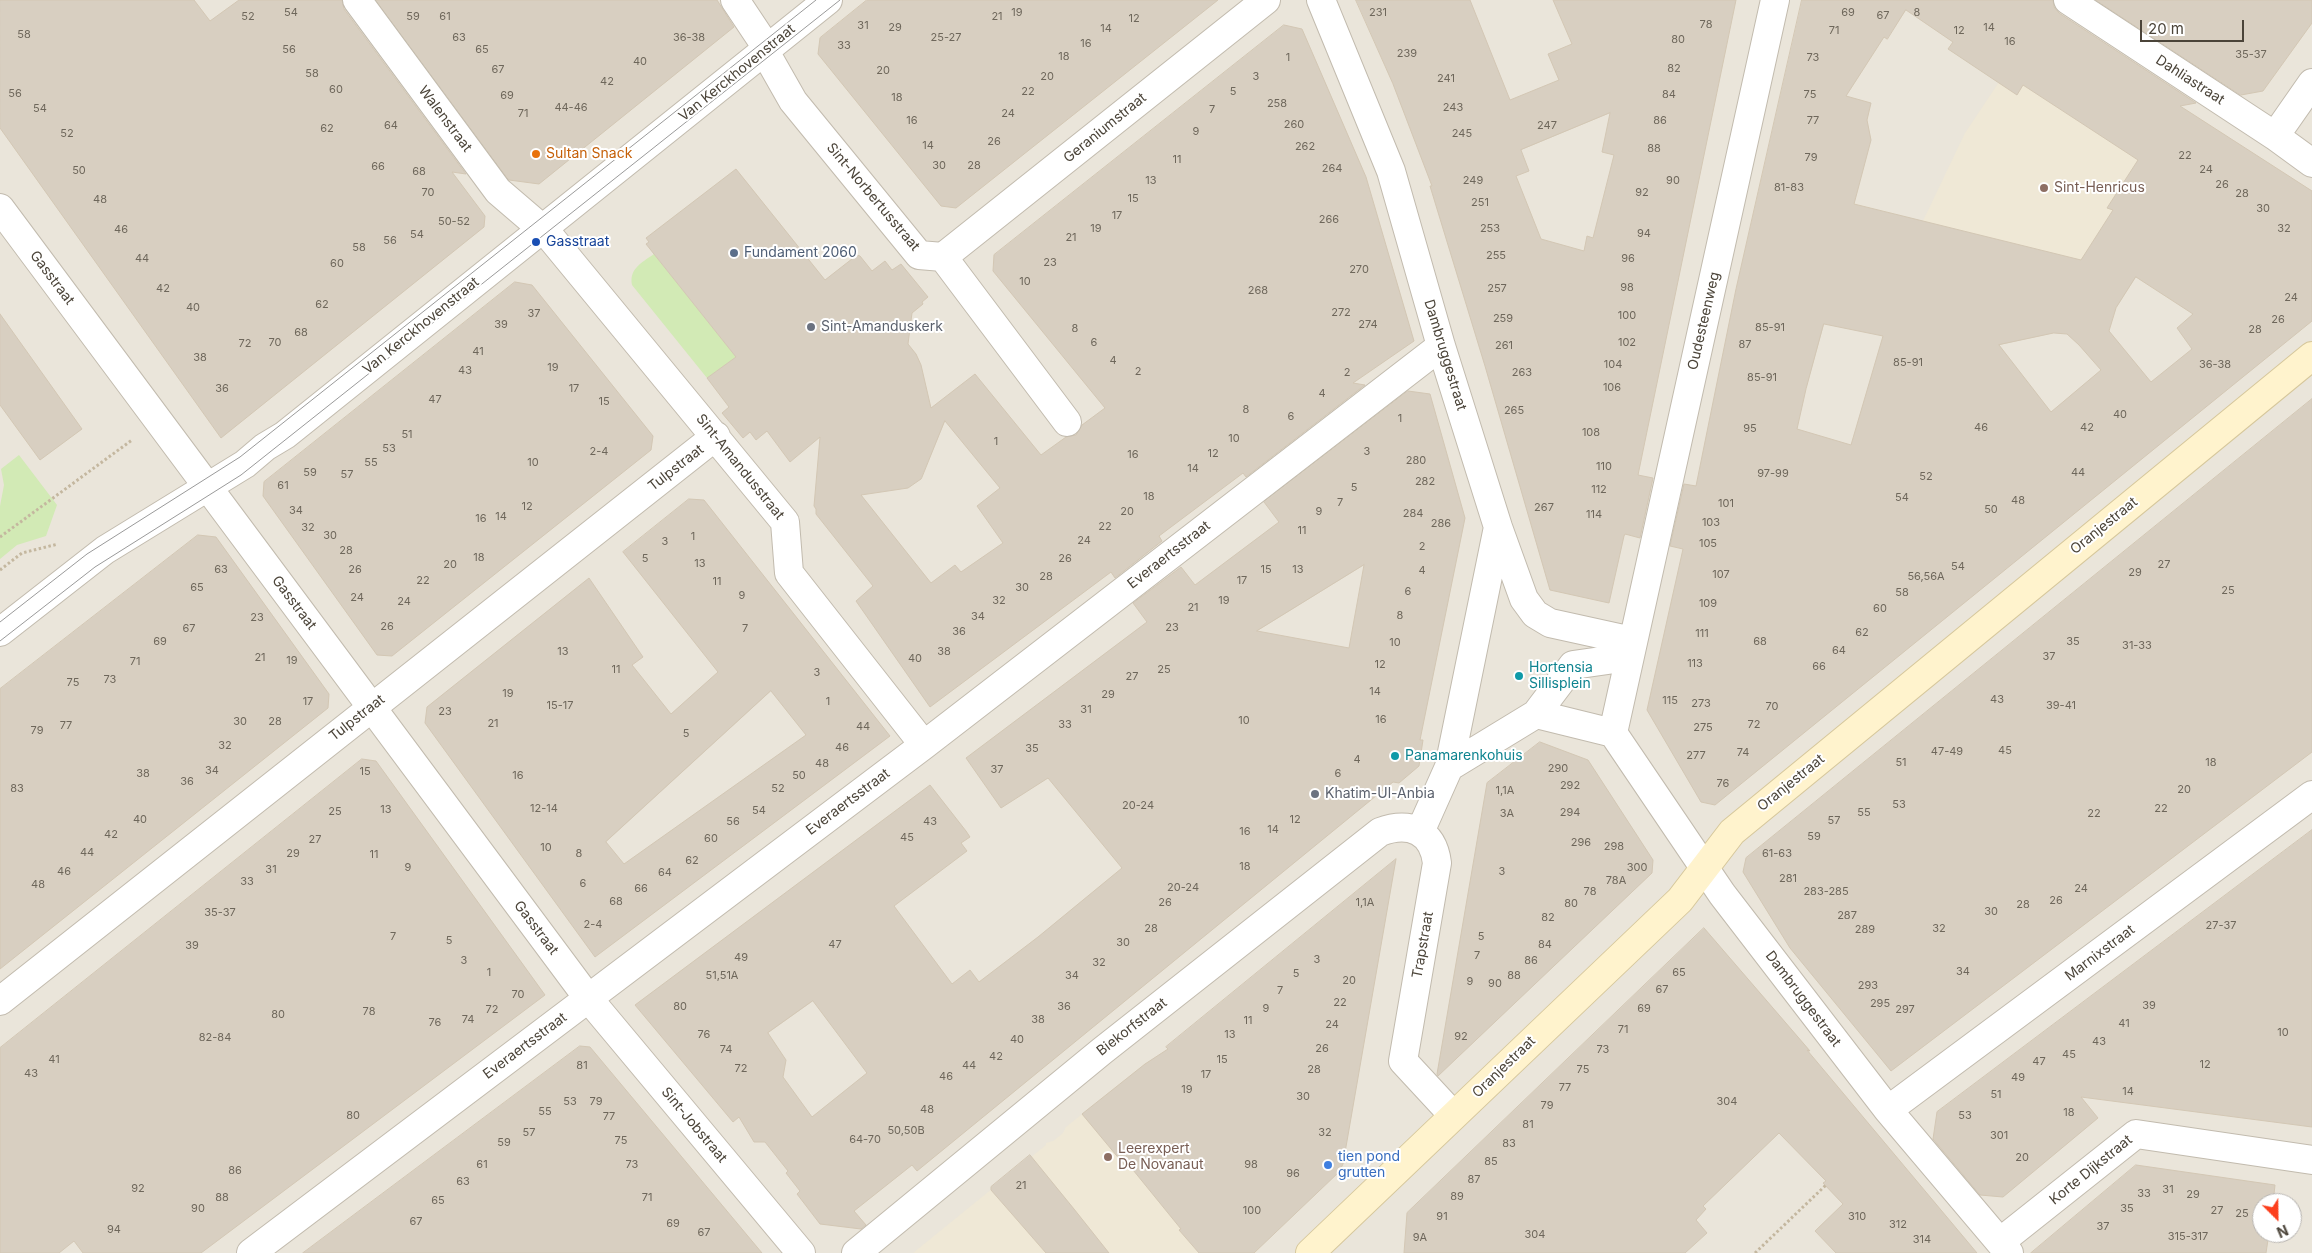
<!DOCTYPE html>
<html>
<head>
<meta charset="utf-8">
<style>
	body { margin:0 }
	#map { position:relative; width:2312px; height:1253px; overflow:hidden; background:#f6f3ec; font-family:Inter,sans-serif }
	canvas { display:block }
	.north { position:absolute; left:2252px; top:1193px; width:50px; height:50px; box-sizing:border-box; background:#fff; border:1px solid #b7b4b0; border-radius:50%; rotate:157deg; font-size:14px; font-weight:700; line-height:20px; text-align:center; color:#4b4439 }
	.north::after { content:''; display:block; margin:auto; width:18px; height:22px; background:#fc3f1d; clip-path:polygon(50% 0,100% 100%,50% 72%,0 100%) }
	.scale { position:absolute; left:2140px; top:20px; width:104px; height:22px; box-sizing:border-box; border:2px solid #4b4439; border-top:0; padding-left:6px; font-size:15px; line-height:18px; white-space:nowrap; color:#4b4439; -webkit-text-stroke:4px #fff; paint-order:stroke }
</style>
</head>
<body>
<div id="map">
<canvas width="2312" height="1253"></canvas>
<div class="north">N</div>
<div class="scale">20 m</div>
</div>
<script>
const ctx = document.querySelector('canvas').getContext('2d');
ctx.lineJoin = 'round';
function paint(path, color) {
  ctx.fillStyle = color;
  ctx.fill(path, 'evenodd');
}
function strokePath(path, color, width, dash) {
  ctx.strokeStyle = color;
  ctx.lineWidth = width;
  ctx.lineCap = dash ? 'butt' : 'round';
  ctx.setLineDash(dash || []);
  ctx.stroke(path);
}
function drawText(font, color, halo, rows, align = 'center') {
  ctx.font = font + ' Inter,sans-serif';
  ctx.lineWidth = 4;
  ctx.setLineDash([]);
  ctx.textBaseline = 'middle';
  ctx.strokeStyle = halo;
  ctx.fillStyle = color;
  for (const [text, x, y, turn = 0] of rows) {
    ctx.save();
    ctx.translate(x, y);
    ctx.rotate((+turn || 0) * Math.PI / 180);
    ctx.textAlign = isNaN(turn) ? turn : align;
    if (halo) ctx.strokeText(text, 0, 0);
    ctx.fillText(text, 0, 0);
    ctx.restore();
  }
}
paint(new Path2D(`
	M0,0H2312V1253H0ZM2262,1203H2292V1233H2262Z`), '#eae5da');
paint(new Path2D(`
	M2043,16L2195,116L2201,302L2193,314L2136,277L2116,308L2109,331L2087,351L2071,338V335L1742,264L1764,165L1821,180L1818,194L1923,221L1965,133Z
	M1147,1062L1207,1135L1182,1156L1260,1248L1255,1253H913L1046,1145V1143L1053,1141L1063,1133L1066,1127Z`), '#efe8d6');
paint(new Path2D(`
	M654,254L736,357L707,378L632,285C629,269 641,263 654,254Z
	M19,455L57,505L46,536L17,545L0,559V506L4,485L1,469Z`), '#d2eab5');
const building = new Path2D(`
	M0,0H194L210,21L239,0H342L344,9L466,174L452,172L485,216L484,227L221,438L0,128Z
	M376,0H717L734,27L539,184L509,180Z
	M867,0H1218L956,208L941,206L818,54L820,38Z
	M1356,0H1470L1510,100L1559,80L1548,54L1572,44L1553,0H1736L1638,475L1653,478L1640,538L1625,534L1624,536L1609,603L1550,590L1485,366L1430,186H1432L1393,84ZM1610,113L1602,152L1614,155L1593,238L1587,236L1584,251L1541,239L1516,176L1529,171L1521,150Z
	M1802,0H2053L2054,7L2059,13L2196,103L2180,106L2312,191V321L1715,805L1701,802L1647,710L1683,549L1670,546L1684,484L1696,486L1736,289ZM1906,10L1953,42L1948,49L2017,95L2023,85L2138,160L2107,208L2113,210L2081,260L1854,204L1871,140L1867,120L1871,103L1846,96L1884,37L1887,39ZM2136,277L2193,314L2177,328L2192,349L2151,382L2109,331L2116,308ZM1824,324L1883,336L1851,445L1797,429L1806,389ZM2054,333L2067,334L2079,345L2101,370L2051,412L1999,345Z
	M2096,0H2312V23L2263,91L2241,95Z
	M1284,25L1302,29L1366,177L1414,341L1353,383L1365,385L1246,477L1243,473L1159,536L1162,541L1115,578L1111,572L930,707L856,601L873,586L816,514V509L814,506L820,437L790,462L767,431L756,440L750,432L743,438L722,413L729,407L707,378L736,357L646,244L649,242L646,238L736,169L825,280L857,255L860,256L872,271L885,261L892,270L901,264L928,297L922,302L923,304L912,313L908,344L916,354L921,365L931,408L975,374L1041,455L1066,437L1076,435L1082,425L1105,408L993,271L994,255ZM945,421L1000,488L977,506L1003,543L961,572L955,565L931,583L861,495L908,488L921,479Z
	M515,282L532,285L653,436L651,450L392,656L377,655L263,496L264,482Z
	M0,314L82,429L40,460L0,405Z
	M1408,391L1430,394L1465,518L1420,740H1423L1419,766L1399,783L1393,782L917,1171L912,1165L854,1211L866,1225L861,1229L820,1224L797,1194L800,1191L786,1173L788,1171L765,1142H754L739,1117L733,1122L635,1005L930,785L966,831L970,837L961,843L967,851L894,906L952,984L970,970L979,982L1038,937L1122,868L1048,778L1001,808L966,758L1147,622L1133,603L1181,567L1195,585L1279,522L1264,502ZM1364,565L1349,648L1257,631ZM813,1001L867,1073L812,1117L783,1077L786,1060L768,1033Z
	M2312,399V752L1891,1071L1790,948L1743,872L1746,858Z
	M689,499L704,500L890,736L595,957L425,723L427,707L589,578L643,657L632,665L671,714L718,672L623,552ZM771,691L806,735L624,864L606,842Z
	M198,535L216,537L329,694L328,708L0,969V689Z
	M1540,742L1588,760L1653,860L1652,873L1438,1076L1437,1074L1487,783Z
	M362,759L376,761L545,995L201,1253H83L74,1241L59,1253H0V1048Z
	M2312,830V1127L2081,1097L2098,1118L2003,1197L1980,1195L1933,1139L1937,1112Z
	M1396,859L1343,1164L1339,1172L1254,1253H1199L1179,1230L1181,1229L1129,1165L1126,1167L1082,1114L1145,1064L1168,1049L1166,1047Z
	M1704,928L1810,1051L1807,1050L1977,1253H1836L1815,1231L1843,1204L1823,1183L1826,1181L1779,1133L1703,1206L1706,1209L1696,1220L1707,1233L1685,1253H1404L1407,1213Z
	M580,1046L590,1047L762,1253H303Z
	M1030,1155L1074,1209L1109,1253H1046L991,1190V1187Z
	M2136,1165L2275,1185L2273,1203H2262V1233H2269L2266,1253H2031Z`);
paint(building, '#d8cfc1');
strokePath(building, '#d3c7b4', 1);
const street = new Path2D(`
	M357,0L498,191L547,233L785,522L789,573L924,745
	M735,0L763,42L768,57L793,101L919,255L943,257L1067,422
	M1321,0L1391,171L1441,346L1498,527L1524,599L1535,614L1550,623L1632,641
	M2068,0L2275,136L2312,163
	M2275,136L2312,83
	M0,208L588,998L801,1253
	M943,257L1266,0
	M0,632L105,550L245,464L265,447L285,435L828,0
	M1536,714L1613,733L1722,894L1888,1110L2009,1253
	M1613,733L1775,0
	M1449,767L1536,714L1573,665L1608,660L1632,641
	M1420,832L1449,767L1498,527
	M0,1001L716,436
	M1888,1110L2312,795
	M2000,1242L2136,1134L2312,1160
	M251,1253L924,745L1441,346
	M856,1253L1102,1051L1380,832C1410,821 1433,831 1437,863L1403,1061L1453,1115`);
const secondary = new Path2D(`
	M1310,1253L1680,900L1732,832L2312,356`);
strokePath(street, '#c2bbae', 30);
strokePath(secondary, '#d6c79b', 30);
strokePath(new Path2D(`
	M0,537L132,440
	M0,570L22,553L58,544
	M1755,1253L1826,1185`), '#c4b79f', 3, [2.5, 2.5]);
strokePath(street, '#fff', 28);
strokePath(secondary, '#fff3cd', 28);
strokePath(new Path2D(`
	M0,622L87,554L240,457L816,0
	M0,641L95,567L241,475L840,0`), '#9a9a9a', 1);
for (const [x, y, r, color] of [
	[536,154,5,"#e8710a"],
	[2044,188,5,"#8d6e63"],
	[536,242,5,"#1a4fb4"],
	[734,253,5,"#5c6f8a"],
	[811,327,5,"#6b7280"],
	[1519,676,5,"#0f9aa8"],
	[1395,756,5,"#0f9aa8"],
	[1315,794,5,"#6b7280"],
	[1108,1157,5,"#8d6e63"],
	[1328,1165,5,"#3f7fe0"]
]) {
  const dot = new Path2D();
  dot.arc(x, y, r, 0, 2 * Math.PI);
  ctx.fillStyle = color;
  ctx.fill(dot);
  strokePath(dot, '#fff', 2);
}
drawText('11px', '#6e675b', null, [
	["54",291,13],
	["19",1017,13],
	["231",1378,13],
	["69",1848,13],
	["8",1917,13],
	["67",1883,16],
	["52",248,17],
	["59",413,17],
	["61",445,17],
	["21",997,17],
	["12",1134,19],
	["78",1706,25],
	["31",863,26],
	["29",895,28],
	["14",1989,28],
	["14",1106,29],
	["71",1834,31],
	["12",1959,31],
	["58",24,35],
	["63",459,38],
	["36-38",689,38],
	["25-27",946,38],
	["80",1678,40],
	["16",2010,42],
	["16",1086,44],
	["33",844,46],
	["56",289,50],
	["65",482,50],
	["239",1407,54],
	["35-37",2251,55],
	["18",1064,57],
	["1",1288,58],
	["73",1813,58],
	["40",640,62],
	["82",1674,69],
	["67",498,70],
	["20",883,71],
	["58",312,74],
	["20",1047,77],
	["3",1256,77],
	["241",1446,79],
	["42",607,82],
	["60",336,90],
	["22",1028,92],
	["5",1233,92],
	["56",15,94],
	["84",1669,95],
	["75",1810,95],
	["69",507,96],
	["18",897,98],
	["258",1277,104],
	["44-46",571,108],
	["243",1453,108],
	["54",40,109],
	["7",1212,110],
	["71",523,114],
	["24",1008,114],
	["16",912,121],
	["86",1660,121],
	["77",1813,121],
	["260",1294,125],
	["64",391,126],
	["247",1547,126],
	["62",327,129],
	["9",1196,132],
	["52",67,134],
	["245",1462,134],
	["26",994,142],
	["14",928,146],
	["262",1305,147],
	["88",1654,149],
	["22",2185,156],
	["79",1811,158],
	["11",1177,160],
	["30",939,166],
	["28",974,166],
	["66",378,167],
	["264",1332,169],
	["24",2206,170],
	["50",79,171],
	["68",419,172],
	["13",1151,181],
	["249",1473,181],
	["90",1673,181],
	["26",2222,185],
	["81-83",1789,188],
	["70",428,193],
	["92",1642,193],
	["28",2242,194],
	["15",1133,199],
	["48",100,200],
	["251",1480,203],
	["30",2263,209],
	["17",1117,216],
	["266",1329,220],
	["50-52",454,222],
	["19",1096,229],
	["253",1490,229],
	["32",2284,229],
	["46",121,230],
	["94",1644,234],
	["54",417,235],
	["21",1071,238],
	["56",390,241],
	["58",359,248],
	["255",1496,256],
	["44",142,259],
	["96",1628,259],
	["23",1050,263],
	["60",337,264],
	["270",1359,270],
	["10",1025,282],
	["98",1627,288],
	["42",163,289],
	["257",1497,289],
	["268",1258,291],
	["24",2291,298],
	["62",322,305],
	["40",193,308],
	["272",1341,313],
	["37",534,314],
	["100",1627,316],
	["259",1503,319],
	["26",2278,320],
	["39",501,325],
	["274",1368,325],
	["85-91",1770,328],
	["8",1075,329],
	["28",2255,330],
	["68",301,333],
	["70",275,343],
	["6",1094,343],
	["102",1627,343],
	["72",245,344],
	["87",1745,345],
	["261",1504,346],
	["41",478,352],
	["38",200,358],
	["4",1113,361],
	["85-91",1908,363],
	["104",1613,365],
	["36-38",2215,365],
	["19",553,368],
	["43",465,371],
	["2",1138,372],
	["2",1347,373],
	["263",1522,373],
	["85-91",1762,378],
	["106",1612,388],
	["36",222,389],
	["17",574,389],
	["4",1322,394],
	["47",435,400],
	["15",604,402],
	["8",1246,410],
	["265",1514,411],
	["40",2120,415],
	["6",1291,417],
	["1",1400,419],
	["46",1981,428],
	["42",2087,428],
	["95",1750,429],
	["108",1591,433],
	["51",407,435],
	["10",1234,439],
	["1",996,442],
	["53",389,449],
	["2-4",599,452],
	["3",1367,452],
	["12",1213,454],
	["16",1133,455],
	["280",1416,461],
	["55",371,463],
	["10",533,463],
	["110",1604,467],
	["14",1193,469],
	["59",310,473],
	["44",2078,473],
	["97-99",1773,474],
	["57",347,475],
	["52",1926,477],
	["282",1425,482],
	["61",283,486],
	["5",1354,488],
	["112",1599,490],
	["18",1149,497],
	["54",1902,498],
	["48",2018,501],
	["7",1340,503],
	["101",1726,504],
	["12",527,507],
	["267",1544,508],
	["50",1991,510],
	["34",296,511],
	["20",1127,512],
	["9",1319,512],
	["284",1413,514],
	["114",1594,515],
	["14",501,517],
	["16",481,519],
	["103",1711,523],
	["286",1441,524],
	["22",1105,527],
	["32",308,528],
	["11",1302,531],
	["30",330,536],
	["1",693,537],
	["24",1084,541],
	["3",665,542],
	["105",1708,544],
	["2",1422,547],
	["28",346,551],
	["18",479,558],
	["5",645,559],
	["26",1065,559],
	["13",700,564],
	["20",450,565],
	["27",2164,565],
	["54",1958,567],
	["63",221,570],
	["26",355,570],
	["15",1266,570],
	["13",1298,570],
	["4",1422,571],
	["29",2135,573],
	["107",1721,575],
	["28",1046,577],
	["56,56A",1926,577],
	["22",423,581],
	["17",1242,581],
	["11",717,582],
	["65",197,588],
	["30",1022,588],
	["25",2228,591],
	["6",1408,592],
	["58",1902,593],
	["9",742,596],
	["24",357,598],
	["32",999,601],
	["19",1224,601],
	["24",404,602],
	["109",1708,604],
	["21",1193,608],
	["60",1880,609],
	["8",1400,616],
	["34",978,617],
	["23",257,618],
	["26",387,627],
	["23",1172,628],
	["67",189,629],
	["7",745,629],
	["36",959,632],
	["62",1862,633],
	["111",1702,634],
	["69",160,642],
	["68",1760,642],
	["35",2073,642],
	["10",1395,643],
	["31-33",2137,646],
	["64",1839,651],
	["13",563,652],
	["38",944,652],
	["37",2049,657],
	["21",260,658],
	["40",915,659],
	["19",292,661],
	["71",135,662],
	["113",1695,664],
	["12",1380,665],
	["66",1819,667],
	["11",616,670],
	["25",1164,670],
	["3",817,673],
	["27",1132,677],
	["73",110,680],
	["75",73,683],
	["14",1375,692],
	["19",508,694],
	["29",1108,695],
	["43",1997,700],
	["115",1670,701],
	["17",308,702],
	["1",828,702],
	["273",1701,704],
	["15-17",560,706],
	["39-41",2061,706],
	["70",1772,707],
	["31",1086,710],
	["23",445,712],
	["16",1381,720],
	["10",1244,721],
	["30",240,722],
	["28",275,722],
	["21",493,724],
	["33",1065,725],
	["72",1754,725],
	["77",66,726],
	["44",863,727],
	["275",1703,728],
	["79",37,731],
	["5",686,734],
	["32",225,746],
	["46",842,748],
	["35",1032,749],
	["45",2005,751],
	["47-49",1947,752],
	["74",1743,753],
	["277",1696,756],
	["4",1357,760],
	["51",1901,763],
	["18",2211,763],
	["48",822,764],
	["290",1558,769],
	["37",997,770],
	["34",212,771],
	["15",365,772],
	["38",143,774],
	["6",1338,774],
	["16",518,776],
	["50",799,776],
	["36",187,782],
	["76",1723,784],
	["292",1570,786],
	["83",17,789],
	["52",778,789],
	["20",2184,790],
	["1,1A",1505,791],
	["53",1899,805],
	["20-24",1138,806],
	["12-14",544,809],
	["22",2161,809],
	["13",386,810],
	["54",759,811],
	["25",335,812],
	["294",1570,813],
	["55",1864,813],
	["3A",1507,814],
	["22",2094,814],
	["40",140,820],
	["12",1295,820],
	["57",1834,821],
	["56",733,822],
	["43",930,822],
	["14",1273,830],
	["16",1245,832],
	["42",111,835],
	["59",1814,837],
	["45",907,838],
	["60",711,839],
	["27",315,840],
	["296",1581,843],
	["298",1614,847],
	["10",546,848],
	["44",87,853],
	["29",293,854],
	["8",579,854],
	["61-63",1777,854],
	["11",374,855],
	["62",692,861],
	["18",1245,867],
	["9",408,868],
	["300",1637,868],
	["31",271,870],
	["46",64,872],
	["3",1502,872],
	["64",665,873],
	["281",1788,879],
	["78A",1616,881],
	["33",247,882],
	["6",583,884],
	["48",38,885],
	["20-24",1183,888],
	["66",641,889],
	["24",2081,889],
	["78",1590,892],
	["283-285",1826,892],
	["26",2056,901],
	["68",616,902],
	["26",1165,903],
	["1,1A",1365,903],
	["80",1571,904],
	["28",2023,905],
	["30",1991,912],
	["35-37",220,913],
	["287",1847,916],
	["82",1548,918],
	["2-4",593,925],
	["27-37",2221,926],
	["28",1151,929],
	["32",1939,929],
	["289",1865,930],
	["7",393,937],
	["5",1481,937],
	["5",449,941],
	["30",1123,943],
	["47",835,945],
	["84",1545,945],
	["39",192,946],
	["7",1477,956],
	["49",741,958],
	["3",1317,960],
	["3",464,961],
	["86",1531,961],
	["32",1099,963],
	["34",1963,972],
	["1",489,973],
	["65",1679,973],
	["5",1296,974],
	["51,51A",722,976],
	["34",1072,976],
	["88",1514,976],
	["20",1349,981],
	["9",1470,982],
	["90",1495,984],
	["293",1868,986],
	["67",1662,990],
	["7",1280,991],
	["70",518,995],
	["22",1340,1003],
	["295",1880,1004],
	["39",2149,1006],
	["80",680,1007],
	["36",1064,1007],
	["9",1266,1009],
	["69",1644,1009],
	["72",492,1010],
	["297",1905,1010],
	["78",369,1012],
	["80",278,1015],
	["74",468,1020],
	["38",1038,1020],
	["11",1248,1021],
	["76",435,1023],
	["41",2124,1024],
	["24",1332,1025],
	["71",1623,1030],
	["10",2283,1033],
	["76",704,1035],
	["13",1230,1035],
	["92",1461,1037],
	["82-84",215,1038],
	["40",1017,1040],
	["43",2099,1042],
	["26",1322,1049],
	["74",726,1050],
	["73",1603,1050],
	["45",2069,1055],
	["42",996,1057],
	["41",54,1060],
	["15",1222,1060],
	["47",2039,1062],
	["12",2205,1065],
	["81",582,1066],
	["44",969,1066],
	["72",741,1069],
	["28",1314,1070],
	["75",1583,1070],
	["43",31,1074],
	["17",1206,1075],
	["46",946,1077],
	["49",2018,1078],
	["77",1565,1088],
	["19",1187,1090],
	["14",2128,1092],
	["51",1996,1095],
	["30",1303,1097],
	["53",570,1102],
	["79",596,1102],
	["304",1727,1102],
	["79",1547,1106],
	["48",927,1110],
	["55",545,1112],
	["18",2069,1113],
	["80",353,1116],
	["53",1965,1116],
	["77",609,1117],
	["81",1528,1125],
	["50,50B",906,1131],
	["57",529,1133],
	["32",1325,1133],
	["301",1999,1136],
	["64-70",865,1140],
	["75",621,1141],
	["59",504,1143],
	["83",1509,1144],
	["20",2022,1158],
	["85",1491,1162],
	["61",482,1165],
	["73",632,1165],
	["98",1251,1165],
	["86",235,1171],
	["96",1293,1174],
	["87",1474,1180],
	["63",463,1182],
	["21",1021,1186],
	["92",138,1189],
	["31",2168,1190],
	["33",2144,1194],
	["29",2193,1195],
	["89",1457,1197],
	["88",222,1198],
	["71",647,1198],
	["65",438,1201],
	["90",198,1209],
	["35",2127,1209],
	["100",1252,1211],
	["27",2217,1211],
	["25",2242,1214],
	["91",1442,1217],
	["310",1857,1217],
	["67",416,1222],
	["69",673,1224],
	["312",1898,1225],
	["37",2103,1227],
	["94",114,1230],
	["67",704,1233],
	["304",1535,1235],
	["315-317",2188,1237],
	["9A",1420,1238],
	["314",1922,1240]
]);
drawText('14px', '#4b4439', '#fff', [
	["Van Kerckhovenstraat",737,73,-39],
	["Dahliastraat",2190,80,33],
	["Walenstraat",445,119,53],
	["Geraniumstraat",1105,128,-39],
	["Sint-Norbertusstraat",873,197,50],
	["Gasstraat",52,278,53],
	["Oudesteenweg",1704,321,-77],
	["Van Kerckhovenstraat",421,326,-39],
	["Dambruggestraat",1445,355,73],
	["Sint-Amandusstraat",740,467,51],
	["Tulpstraat",676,468,-38],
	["Oranjestraat",2104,526,-39],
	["Everaertsstraat",1169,555,-38],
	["Gasstraat",294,603,53],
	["Tulpstraat",357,718,-38],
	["Oranjestraat",1791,783,-39],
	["Everaertsstraat",848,802,-37],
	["Gasstraat",536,928,53],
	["Trapstraat",1423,945,-80],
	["Marnixstraat",2100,953,-37],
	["Dambruggestraat",1803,999,53],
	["Biekorfstraat",1132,1027,-38],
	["Everaertsstraat",525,1046,-37],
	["Oranjestraat",1504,1067,-44],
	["Sint-Jobstraat",694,1125,50],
	["Korte Dijkstraat",2091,1170,-39]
]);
drawText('14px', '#c56008', '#fff', [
	["Sultan Snack",546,154]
], 'left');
drawText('14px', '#785e54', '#fff', [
	["Sint-Henricus",2054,188],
	["Leerexpert",1118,1149],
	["De Novanaut",1118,1165]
], 'left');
drawText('14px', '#164399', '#fff', [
	["Gasstraat",546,242]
], 'left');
drawText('14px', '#4e5e75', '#fff', [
	["Fundament 2060",744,253]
], 'left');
drawText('14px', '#5b616d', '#fff', [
	["Sint-Amanduskerk",821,327],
	["Khatim-Ul-Anbia",1325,794]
], 'left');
drawText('14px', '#0d838f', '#fff', [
	["Hortensia",1529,668],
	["Sillisplein",1529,684],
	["Panamarenkohuis",1405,756]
], 'left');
drawText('14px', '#366cbe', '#fff', [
	["tien pond",1338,1157],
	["grutten",1338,1173]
], 'left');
</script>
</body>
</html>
